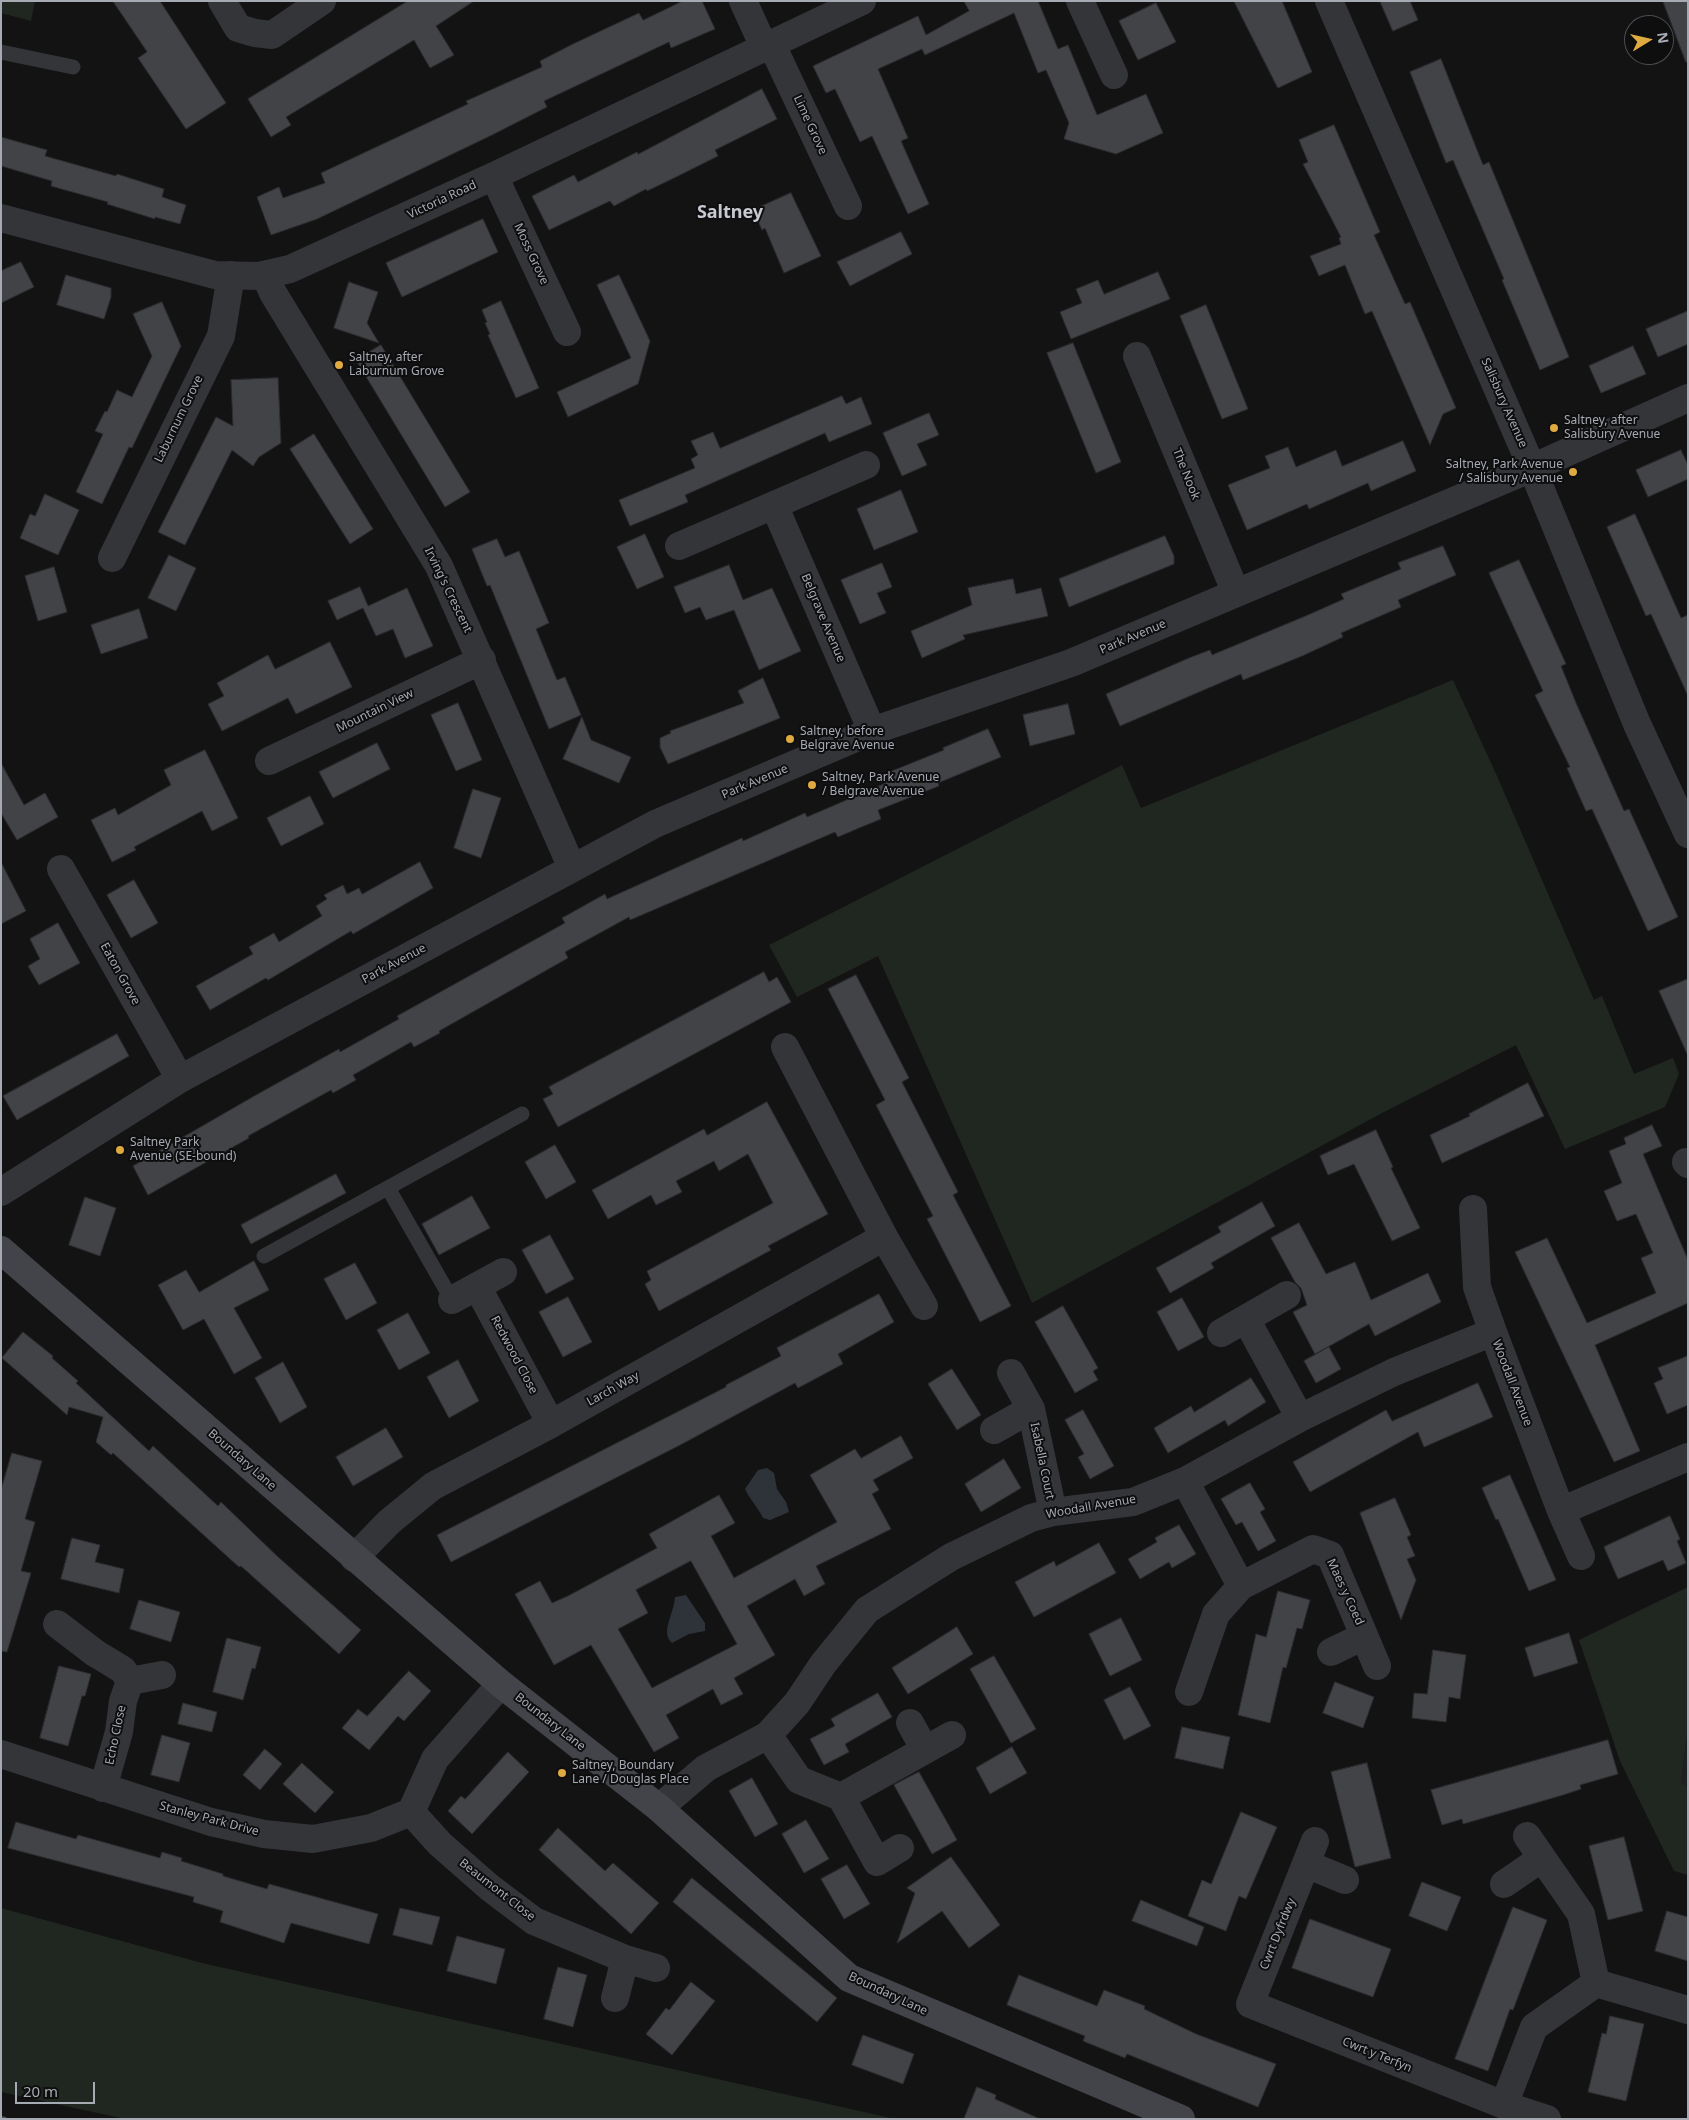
<!DOCTYPE html>
<html>
<head>
<meta charset="utf-8">
<style>
	body { margin:0 }
	#map { position:relative; width:1689px; height:2120px; overflow:hidden; background:#131314; font-family:"Noto Sans",sans-serif }
	canvas { display:block }
	.frame { position:absolute; inset:0; border:2px solid #a6aab3; pointer-events:none }
	.north { position:absolute; left:1624px; top:15px; width:50px; height:50px; box-sizing:border-box; background:#0e0e0f; border:1px solid #4b4c51; border-radius:50%; rotate:81deg; font-size:14px; font-weight:700; line-height:20px; text-align:center; color:#a6aab3 }
	.north::after { content:''; display:block; margin:auto; width:18px; height:22px; background:#dfaa40; clip-path:polygon(50% 0,100% 100%,50% 72%,0 100%) }
	.scale { position:absolute; left:15px; top:2082px; width:80px; height:22px; box-sizing:border-box; border:2px solid #a6aab3; border-top:0; padding-left:6px; font-size:15px; line-height:18px; white-space:nowrap; color:#a6aab3; -webkit-text-stroke:4px #0e0e0f; paint-order:stroke }
</style>
</head>
<body>
<div id="map">
<canvas width="1689" height="2120"></canvas>
<div class="frame"></div>
<div class="north">N</div>
<div class="scale">20 m</div>
</div>
<script>
const ctx = document.querySelector('canvas').getContext('2d');
ctx.lineJoin = 'round';
function paint(path, color) {
  ctx.fillStyle = color;
  ctx.fill(path, 'evenodd');
}
function strokePath(path, color, width, dash) {
  ctx.strokeStyle = color;
  ctx.lineWidth = width;
  ctx.lineCap = dash ? 'butt' : 'round';
  ctx.setLineDash(dash || []);
  ctx.stroke(path);
}
function drawText(font, color, halo, rows, align = 'center') {
  ctx.font = font + ' "Noto Sans",sans-serif';
  ctx.lineWidth = 4;
  ctx.setLineDash([]);
  ctx.textBaseline = 'middle';
  ctx.strokeStyle = halo;
  ctx.fillStyle = color;
  for (const [text, x, y, turn = 0] of rows) {
    ctx.save();
    ctx.translate(x, y);
    ctx.rotate((+turn || 0) * Math.PI / 180);
    ctx.textAlign = isNaN(turn) ? turn : align;
    if (halo) ctx.strokeText(text, 0, 0);
    ctx.fillText(text, 0, 0);
    ctx.restore();
  }
}
paint(new Path2D(`
	M1688,1729V1789L1681,1782Z`), '#1f1f21');
paint(new Path2D(`
	M1,1H35L31,21L1,13Z
	M1453,680L1497,776L1594,1000L1602,996L1634,1074L1673,1058L1679,1074L1665,1107L1565,1149L1516,1045L1382,1113L1032,1303L878,956L797,997L769,945L1122,765L1141,808Z
	M1688,1587V1729L1681,1782L1688,1788V1875L1674,1871L1620,1761L1579,1640Z
	M1,1908L202,1963L895,2119H125L1,2092Z`), '#202720');
paint(new Path2D(`
	M767,1468L774,1473L777,1489L786,1502L789,1512L770,1520L763,1518C758,1507 750,1500 745,1489L758,1470Z
	M686,1595L705,1623V1631L689,1634L672,1643C660,1632 674,1614 675,1597Z`), '#2d3339');
const building = new Path2D(`
	M113,1H160L226,103L186,129L138,58L147,52Z
	M408,1H474L436,26L454,55L430,68L414,40L286,117L291,125L271,137L248,99Z
	M683,1H702L715,29L671,48L669,42L544,101L547,107L492,135L317,219L271,235L257,197L279,187L283,198L325,183L321,173L468,104L466,101L542,67L540,61L573,44L639,13L643,20Z
	M964,1H1038L1058,49L1068,45L1097,115L1146,94L1163,133L1116,154L1064,139L1069,123L1046,70L1038,73L1014,13L925,55L922,49L878,69L908,138L901,141L929,204L908,214L872,136L860,142L835,89L826,93L813,66L918,16L926,35L969,11Z
	M1234,1H1282L1312,72L1278,88Z
	M1380,1H1410L1418,20L1393,31Z
	M1663,1H1688V62H1686Z
	M1156,3L1176,42L1138,60L1119,21Z
	M1441,59L1483,165L1489,162L1569,357L1540,370L1502,280L1504,279L1453,160L1446,163L1410,72Z
	M762,89L777,119L715,150L718,156L676,177L647,191L646,189L614,206L610,201L549,230L532,196L574,175L578,182L637,152L638,154Z
	M1334,125L1380,232L1374,235L1405,304L1410,302L1456,408L1443,414L1430,445L1372,311L1365,314L1345,265L1319,276L1310,256L1341,244L1339,238L1341,237L1303,164L1308,162L1299,140Z
	M1,137L47,150L45,156L116,176L117,174L164,189L162,197L186,205L180,224L155,217V219L107,204L108,202L51,186L52,181L1,166Z
	M791,193L821,256L784,273L765,228L762,230L753,210Z
	M483,219L498,252L402,297L386,263Z
	M901,232L912,254L850,286L837,262Z
	M21,262L34,287L1,303V271Z
	M1158,272L1170,299L1071,339L1060,312L1082,303L1076,289L1098,280L1104,294Z
	M66,275L111,288V297L104,319L57,305Z
	M619,275L650,341L638,384L568,417L557,392L631,358L597,285Z
	M349,282L378,292L367,323L379,343L334,328Z
	M501,301L539,388L516,398L488,335L490,334L485,323L487,322L482,310Z
	M162,302L181,346L132,448L129,447L102,504L76,492L103,434L95,431L105,411L107,412L117,390L132,397L152,356L133,314Z
	M1206,305L1248,409L1222,419L1180,316Z
	M1688,311V344L1658,357L1646,329Z
	M1073,343L1121,462L1096,473L1047,353Z
	M381,345L470,492L445,507L356,360Z
	M1633,346L1646,374L1601,393L1589,366Z
	M278,378L281,443L259,457L253,466L232,450L185,545L158,532L216,417L233,426L231,380Z
	M842,396L846,404L861,397L872,424L829,442L825,433L685,495L688,502L630,526L619,500L695,468L691,459L698,455L691,441L713,432L720,448Z
	M929,413L939,435L917,444L927,465L902,476L883,433Z
	M314,434L373,529L350,544L290,449Z
	M1403,441L1416,471L1371,491L1368,483L1309,509L1307,504L1247,530L1228,485L1270,468L1265,456L1288,447L1296,467L1336,450L1342,466Z
	M1681,450L1688,465V479L1648,497L1636,470Z
	M901,490L918,532L874,550L857,509Z
	M45,494L79,510L58,555L20,538L30,514L35,516Z
	M1635,514L1681,618L1688,615V696L1651,614L1646,616L1607,527Z
	M645,534L664,577L637,589L617,547Z
	M1165,536L1174,556V564L1069,607L1059,579Z
	M497,539L505,557L519,551L549,623L536,629L557,680L565,677L581,715L549,729L490,585L487,586L472,549Z
	M1443,546L1456,575L1398,600L1401,607L1341,633L1343,637L1302,656L1243,680L1241,674L1120,726L1106,694L1189,658L1210,650L1212,655L1308,615L1344,599L1341,594L1401,569L1398,563Z
	M169,555L196,568L176,611L148,598Z
	M1519,560L1566,664L1561,666L1576,703L1624,811L1629,809L1678,917L1648,931L1592,809L1586,811L1577,791L1567,768L1570,767L1535,695L1543,691L1489,573Z
	M882,563L892,587L877,593L886,613L860,624L841,580Z
	M729,565L743,600L772,588L801,651L759,670L734,610L706,620L700,607L685,613L674,587Z
	M54,567L67,612L38,621L25,576Z
	M1013,579L1016,594L1041,588L1048,616L963,635L965,639L922,658L911,631L972,605L968,588Z
	M360,587L368,606L407,588L433,646L405,658L393,629L376,636L363,608L337,620L328,601Z
	M139,609L148,638L101,654L91,625Z
	M330,642L352,687L296,714L288,698L222,731L208,704L224,696L217,683L268,655L275,669Z
	M763,678L780,718L668,764L660,747V738L671,733L670,731L744,703L738,691Z
	M458,703L482,760L456,771L431,715Z
	M1068,704L1075,734L1030,746L1023,715Z
	M582,717L591,740L631,757L619,783L563,759Z
	M988,729L1001,757L938,783L939,786L878,810L881,819L859,828L838,837L835,832L630,920L629,917L565,952L568,958L439,1031L440,1033L414,1047L411,1042L353,1075L356,1080L333,1093L331,1090L248,1136L249,1138L148,1195L133,1166L256,1095L339,1049L340,1052L399,1019L397,1016L565,923L562,918L605,894L607,899L742,838L743,841L805,813L807,817L886,783L882,775L944,750L943,748Z
	M377,743L390,769L333,798L319,772Z
	M205,750L238,818L212,831L202,811L134,847L136,850L112,862L91,820L115,808L118,815L171,785L164,770Z
	M1,763L24,805L45,793L58,817L17,840L1,813Z
	M473,789L501,798L481,858L454,848Z
	M310,796L324,824L281,846L267,818Z
	M1,862L26,911L1,924Z
	M420,862L433,888L353,934L351,931L268,980L266,978L210,1010L196,986L253,954L249,947L274,933L279,942L322,916L316,906L327,899L324,895L343,885L347,894L359,888L362,894Z
	M134,880L158,923L131,938L107,895Z
	M58,923L80,963L39,985L28,966L40,959L30,939Z
	M764,972L769,982L777,977L791,1002L558,1127L543,1099L553,1094L549,1087Z
	M856,975L909,1078L902,1082L958,1192L953,1195L1011,1306L980,1322L927,1219L933,1216L876,1105L885,1100L828,989Z
	M1688,979V1056L1659,991Z
	M117,1034L129,1056L17,1120L3,1096Z
	M1528,1083L1544,1116L1442,1163L1430,1135L1470,1116L1469,1114Z
	M767,1102L828,1214L768,1246L771,1250L659,1311L645,1284L651,1280L647,1271L773,1203L748,1154L719,1171L714,1161L676,1181L682,1192L656,1205L651,1195L608,1219L592,1190L704,1129L707,1135Z
	M1652,1125L1662,1146L1643,1154L1688,1260V1303L1595,1345L1640,1451L1614,1462L1515,1252L1547,1238L1587,1323L1656,1293L1641,1258L1653,1253L1636,1214L1617,1221L1604,1191L1622,1183L1609,1151L1626,1144L1624,1138Z
	M1376,1130L1393,1167L1391,1168L1420,1228L1392,1241L1354,1164L1328,1175L1320,1156Z
	M555,1145L576,1182L546,1199L525,1162Z
	M336,1174L346,1193L251,1244L241,1225Z
	M472,1196L490,1228L439,1255L422,1224Z
	M85,1197L116,1208L100,1256L69,1245Z
	M1262,1202L1275,1226L1211,1263L1214,1268L1170,1293L1156,1268L1221,1232L1218,1227Z
	M1299,1223L1326,1274L1355,1262L1371,1300L1428,1273L1441,1302L1375,1336L1369,1324L1315,1354L1293,1312L1307,1305L1301,1288L1295,1282L1271,1238Z
	M550,1235L574,1279L546,1294L522,1250Z
	M254,1261L269,1290L234,1308L262,1358L234,1374L204,1319L183,1330L158,1285L186,1270L199,1292Z
	M355,1263L377,1303L346,1320L324,1279Z
	M879,1294L894,1322L838,1354L843,1364L798,1388L795,1383L682,1444L451,1562L437,1535L726,1387V1385L781,1356L777,1348Z
	M568,1297L592,1342L563,1357L539,1312Z
	M1182,1298L1204,1337L1178,1351L1157,1312Z
	M1063,1306L1098,1368L1093,1371L1098,1380L1075,1393L1035,1322Z
	M408,1313L430,1353L399,1370L377,1330Z
	M23,1332L53,1356L52,1358L78,1381L76,1383L149,1451L153,1446L218,1506L221,1502L278,1557L361,1630L339,1654L241,1566L239,1567L113,1453L111,1455L96,1442L103,1417L69,1407L67,1415L2,1358Z
	M1329,1347L1341,1369L1316,1383L1304,1361Z
	M1688,1356V1405L1667,1414L1654,1383L1663,1379L1658,1368Z
	M458,1360L479,1401L449,1418L427,1377Z
	M283,1362L307,1407L280,1423L255,1378Z
	M952,1369L981,1415L957,1430L928,1384Z
	M1251,1378L1266,1402L1228,1426L1225,1420L1168,1453L1154,1428L1191,1406L1194,1412Z
	M1478,1383L1493,1417L1424,1447L1418,1432L1310,1492L1293,1462L1386,1410L1392,1421Z
	M1083,1410L1114,1466L1090,1479L1078,1457L1084,1454L1065,1420Z
	M386,1428L403,1457L353,1486L336,1457Z
	M901,1436L913,1458L873,1480L879,1490L872,1494L891,1529L816,1566L825,1584L804,1596L795,1579L747,1606L775,1655L734,1678L743,1694L721,1705L713,1689L666,1715L679,1738L654,1752L591,1645L554,1665L515,1594L540,1581L552,1603L568,1596L657,1548L649,1534L719,1495L735,1523L711,1536L734,1578L837,1522L810,1475L855,1449L861,1458ZM691,1561L737,1644L652,1688L618,1629L648,1613L636,1590Z
	M12,1453L42,1461L25,1519L35,1522L21,1571L31,1573L7,1652L1,1651V1490Z
	M1004,1459L1021,1488L981,1512L965,1484Z
	M1510,1475L1556,1580L1529,1591L1498,1519L1496,1520L1482,1488Z
	M1250,1483L1265,1509L1260,1512L1276,1541L1258,1551L1242,1522L1236,1525L1221,1499Z
	M1395,1498L1411,1535L1407,1537L1415,1556L1407,1559L1416,1580L1401,1620L1360,1513Z
	M1670,1516L1680,1539L1677,1541L1686,1563L1668,1571L1663,1560L1618,1579L1604,1547Z
	M1179,1525L1196,1554L1172,1568L1169,1562L1140,1579L1128,1559L1157,1542L1155,1538Z
	M72,1538L100,1545L95,1562L124,1569L119,1593L61,1579Z
	M1099,1543L1116,1573L1034,1617L1015,1582L1054,1561L1056,1566Z
	M1278,1591L1310,1600L1302,1629L1297,1628L1286,1668L1283,1667L1270,1723L1238,1715L1256,1634L1266,1637Z
	M139,1600L180,1612L171,1642L130,1629Z
	M1121,1618L1142,1660L1110,1676L1089,1634Z
	M957,1627L973,1654L908,1694L892,1668Z
	M1569,1633L1578,1663L1534,1677L1525,1648Z
	M227,1638L261,1647L255,1669L252,1668L243,1700L213,1692Z
	M1433,1650L1466,1655L1460,1699L1449,1697L1446,1722L1412,1718L1414,1693L1427,1694Z
	M994,1656L1036,1729L1011,1743L970,1669Z
	M59,1666L91,1674L85,1696H82L68,1746L40,1738Z
	M409,1671L431,1691L404,1721L398,1716L369,1750L342,1728L358,1709L367,1716Z
	M1335,1682L1374,1697L1363,1728L1323,1713Z
	M1130,1687L1151,1726L1124,1740L1104,1700Z
	M878,1693L892,1717L845,1744L849,1752L824,1765L810,1739L835,1726L831,1719Z
	M183,1703L217,1712L212,1732L178,1724Z
	M1182,1727L1230,1737L1223,1769L1175,1758Z
	M162,1735L190,1743L179,1782L151,1775Z
	M1608,1740L1618,1774L1580,1785L1581,1789L1563,1795L1463,1824L1462,1819L1442,1825L1431,1790Z
	M1012,1747L1027,1773L990,1794L976,1768Z
	M265,1749L282,1764L260,1790L243,1775Z
	M508,1752L529,1772L472,1834L448,1811L461,1796L465,1799Z
	M302,1763L334,1792L315,1813L283,1784Z
	M1367,1763L1391,1858L1355,1867L1331,1772Z
	M919,1772L957,1840L932,1854L894,1785Z
	M752,1778L778,1824L755,1837L729,1791Z
	M1241,1812L1277,1827L1246,1899L1239,1896L1226,1931L1188,1916L1202,1880L1211,1884Z
	M806,1820L829,1859L804,1873L782,1834Z
	M16,1822L76,1839L78,1835L160,1858L162,1852L182,1858L181,1861L223,1874V1876L267,1889L269,1884L378,1914L369,1944L291,1923L284,1943L220,1922L223,1911L193,1902L194,1897L8,1848Z
	M558,1828L605,1871L613,1863L659,1903L631,1934L539,1850Z
	M1624,1837L1643,1911L1608,1920L1589,1846Z
	M951,1857L1000,1925L969,1948L942,1911L897,1943L915,1893L907,1888Z
	M847,1865L870,1904L844,1919L821,1879Z
	M692,1878L837,1998L817,2022L673,1902Z
	M1422,1882L1461,1897L1447,1931L1409,1916Z
	M1141,1900L1204,1927L1197,1946L1132,1921Z
	M1513,1907L1547,1920L1513,2010L1510,2009L1488,2071L1455,2059Z
	M400,1908L440,1917L432,1945L393,1935Z
	M1667,1911L1688,1917V1961L1655,1951Z
	M1310,1919L1391,1949L1373,1997L1292,1968Z
	M457,1936L505,1949L496,1984L447,1971Z
	M558,1967L587,1975L573,2027L544,2019Z
	M1019,1975L1097,2006L1104,1990L1145,2006L1144,2009L1196,2034L1276,2064L1258,2107L1127,2054L1125,2058L1083,2041L1085,2036L1007,2005Z
	M691,1982L715,2001L672,2055L646,2034L666,2008L669,2010Z
	M1610,2016L1644,2024L1626,2101L1588,2092L1602,2033L1606,2034Z
	M863,2035L914,2054L903,2084L852,2065Z
	M977,2087L996,2095L995,2099L1040,2119H964Z`);
paint(building, '#424347');
strokePath(building, '#2d2d30', 1);
strokePath(new Path2D(`
	M1,52L73,67
	M388,1188L452,1300
	M264,1256L522,1114`), '#343539', 15);
strokePath(new Path2D(`
	M222,1L238,28L255,33L272,35L322,1
	M743,1L764,47
	M1080,1L1114,75
	M1329,1L1532,468L1637,724L1688,834
	M771,43L848,206
	M494,176L567,332
	M1,218L215,275L259,276L290,269L494,176L862,1
	M265,275L273,293L439,566L572,868
	M1137,356L1236,593
	M866,465L774,505L872,731
	M679,546L774,505
	M112,558L221,336L231,275
	M269,761L482,660
	M61,869L180,1079
	M1686,1162L1688,1164
	M1,1192L180,1079L655,824L872,731L1071,663L1532,468L1688,398
	M1473,1209L1477,1287L1493,1332
	M884,1237L924,1306
	M477,1286L551,1424
	M452,1300L503,1272
	M1246,1319L1300,1418
	M1221,1333L1287,1295
	M1011,1373L1031,1409L1053,1512
	M994,1430L1031,1409
	M1185,1481L1241,1586L1313,1549L1330,1555L1377,1666
	M1561,1511L1581,1556
	M354,1558L389,1522L433,1486L551,1424L884,1237L785,1047
	M57,1624L95,1653L123,1670L130,1681L123,1701L119,1732L103,1788
	M1331,1652L1364,1636
	M130,1681L162,1675
	M1189,1692L1216,1614L1241,1586
	M910,1723L925,1750
	M768,1735L799,1780L841,1797L877,1862L900,1848
	M1,1754L211,1822L264,1834L313,1839L371,1828L411,1812L435,1759L501,1684
	M841,1797L952,1735
	M659,1808L706,1768L768,1735L797,1703L823,1664L867,1610L951,1557L1031,1518L1053,1512L1133,1502L1185,1481L1300,1418L1394,1372L1493,1332L1561,1511L1688,1457
	M411,1812L440,1844L489,1887L534,1921L625,1959L656,1968
	M1527,1836L1581,1914L1596,1983
	M1315,1841L1250,2004L1504,2105L1547,2119
	M1306,1864L1345,1880
	M1504,1884L1542,1858
	M615,1998L625,1959
	M1504,2105L1534,2027L1596,1983L1688,2010`), '#343539', 28);
strokePath(new Path2D(`
	M1,1250L501,1684L659,1808L849,1978L1181,2119`), '#434449', 28);
strokePath(new Path2D(`
	M1,2118L6,2119`), '#4c4d52', 4, [6, 5]);
for (const [x, y, r, color] of [
	[339,365,5,"#dfaa40"],
	[1554,428,5,"#dfaa40"],
	[1573,472,5,"#dfaa40"],
	[790,739,5,"#dfaa40"],
	[812,785,5,"#dfaa40"],
	[120,1150,5,"#dfaa40"],
	[562,1773,5,"#dfaa40"]
]) {
  const dot = new Path2D();
  dot.arc(x, y, r, 0, 2 * Math.PI);
  ctx.fillStyle = color;
  ctx.fill(dot);
  strokePath(dot, '#0e0e0f', 2);
}
drawText('12px', '#a6aab3', '#0e0e0f', [
	["Lime Grove",810,125,65],
	["Victoria Road",442,200,-25],
	["Moss Grove",531,254,65],
	["Salisbury Avenue",1504,403,66],
	["Laburnum Grove",179,419,-64],
	["The Nook",1186,474,68],
	["Irving's Crescent",448,590,64],
	["Belgrave Avenue",823,618,67],
	["Park Avenue",1133,637,-23],
	["Mountain View",375,711,-26],
	["Park Avenue",755,782,-23],
	["Park Avenue",394,964,-28],
	["Eaton Grove",120,974,61],
	["Redwood Close",514,1355,62],
	["Woodall Avenue",1512,1383,69],
	["Larch Way",613,1389,-29],
	["Boundary Lane",242,1460,41],
	["Isabella Court",1042,1461,78],
	["Woodall Avenue",1091,1507,-10],
	["Maes y Coed",1345,1592,65],
	["Boundary Lane",550,1722,38],
	["Echo Close",116,1735,-78],
	["Stanley Park Drive",209,1819,15],
	["Beaumont Close",497,1890,38],
	["Cwrt Dyfrdwy",1278,1934,-68],
	["Boundary Lane",888,1994,25],
	["Cwrt y Terfyn",1377,2055,22]
]);
drawText('12px', '#a6aab3', '#0e0e0f', [
	["Saltney, after",349,358],
	["Laburnum Grove",349,372],
	["Saltney, after",1564,421],
	["Salisbury Avenue",1564,435],
	["Saltney, Park Avenue",1563,465,"right"],
	["/ Salisbury Avenue",1563,479,"right"],
	["Saltney, before",800,732],
	["Belgrave Avenue",800,746],
	["Saltney, Park Avenue",822,778],
	["/ Belgrave Avenue",822,792],
	["Saltney Park",130,1143],
	["Avenue (SE-bound)",130,1157],
	["Saltney, Boundary",572,1766],
	["Lane / Douglas Place",572,1780]
], 'left');
drawText('bold 18px', '#c6c9d0', '#0e0e0f', [
	["Saltney",730,213]
]);
</script>
</body>
</html>
